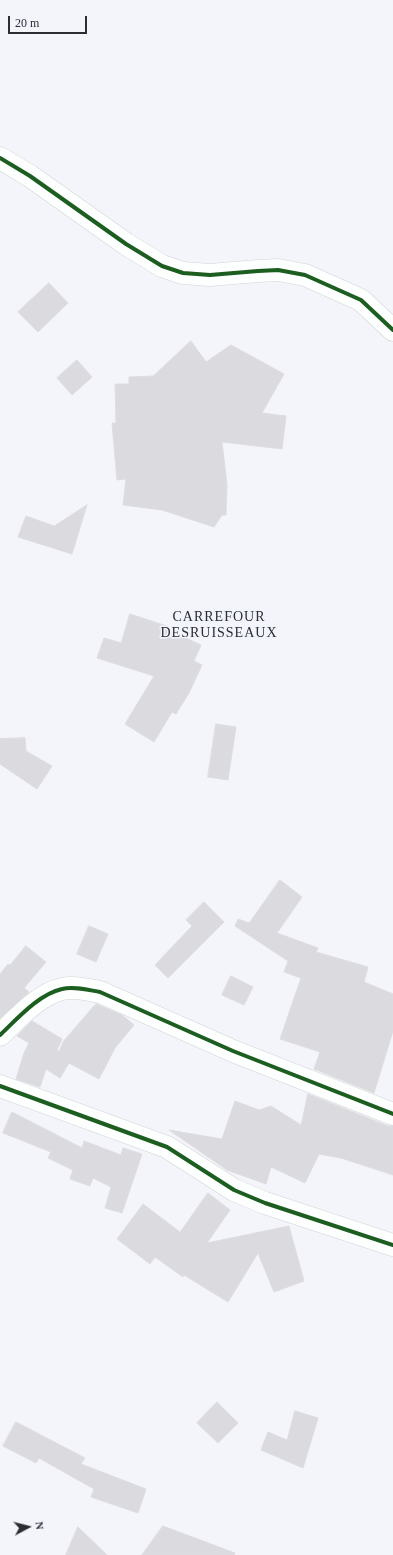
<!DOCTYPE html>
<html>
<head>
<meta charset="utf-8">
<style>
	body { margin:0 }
	#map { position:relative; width:393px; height:1555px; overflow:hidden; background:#f4f5fa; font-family:Georgia,serif }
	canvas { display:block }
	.north { position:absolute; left:8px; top:1507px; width:40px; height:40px; -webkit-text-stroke:3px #f1f3fd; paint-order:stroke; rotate:83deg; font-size:11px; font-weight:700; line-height:16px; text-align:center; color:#2c2d33 }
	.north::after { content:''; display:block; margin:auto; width:14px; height:18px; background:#2c2d33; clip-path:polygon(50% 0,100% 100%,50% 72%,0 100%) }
	.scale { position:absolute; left:8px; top:16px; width:79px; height:18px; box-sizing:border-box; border:2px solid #2c2d33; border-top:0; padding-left:5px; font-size:12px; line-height:14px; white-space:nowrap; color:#2c2d33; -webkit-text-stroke:3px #f1f3fd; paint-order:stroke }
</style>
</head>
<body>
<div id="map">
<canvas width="393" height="1555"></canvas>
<div class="north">N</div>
<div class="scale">20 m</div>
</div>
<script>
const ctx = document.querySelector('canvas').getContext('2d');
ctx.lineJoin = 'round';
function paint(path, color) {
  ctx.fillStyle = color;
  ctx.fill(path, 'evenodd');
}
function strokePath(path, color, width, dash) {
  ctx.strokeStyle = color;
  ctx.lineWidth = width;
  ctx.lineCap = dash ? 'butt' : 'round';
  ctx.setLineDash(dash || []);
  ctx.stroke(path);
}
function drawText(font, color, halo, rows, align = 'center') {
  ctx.font = font + ' Georgia,serif';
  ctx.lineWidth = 3;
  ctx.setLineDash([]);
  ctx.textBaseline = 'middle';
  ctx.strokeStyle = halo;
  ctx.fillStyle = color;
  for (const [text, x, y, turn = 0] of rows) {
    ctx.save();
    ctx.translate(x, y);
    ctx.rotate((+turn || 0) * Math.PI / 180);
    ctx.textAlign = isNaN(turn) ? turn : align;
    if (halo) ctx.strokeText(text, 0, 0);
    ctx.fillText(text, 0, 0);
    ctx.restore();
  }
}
const building = new Path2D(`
	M49,283L68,303L38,332L18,312Z
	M191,341L206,362L231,345L284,374L262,413L286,416L282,449L222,442L227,484L226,515H222L214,527L162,510L123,505L126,479L117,480L112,423H116L115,384H129V377L153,376Z
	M77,360L92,377L72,395L57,378Z
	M87,505L72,554L18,537L26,516L54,526Z
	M130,614L167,626L166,629L201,645L194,661L202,665L189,693L176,714L172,712L154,742L125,724L154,676L97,658L104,638L121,643Z
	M216,724L236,727L228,780L208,777Z
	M25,738L26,751L52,766L37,789L0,764V739Z
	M280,880L302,897L277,933L318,948L316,952L368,967L364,982L393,994V1031L374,1093L314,1069L320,1052L280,1039L301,978L284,972L288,961L235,926L238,919L249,923Z
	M204,902L224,922L168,978L155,965L192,926L186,920Z
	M89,926L108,934L96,962L77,954Z
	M26,946L46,962L24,988L29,992L0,1018V974L8,964L10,965Z
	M231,976L253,987L244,1005L222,995Z
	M96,1004L122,1015L134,1025L115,1048L99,1079L69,1063L60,1078L46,1069L40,1087L16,1079L24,1053L29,1043L17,1036L32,1021L62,1039L57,1050L59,1052L63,1042Z
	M308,1094L388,1126H393V1175L341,1158L319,1154L305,1183L271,1167L266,1184L227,1170L169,1130L222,1139L235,1101L259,1110L271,1106L301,1125Z
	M12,1112L82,1148L84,1141L121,1155L123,1148L142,1154L122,1213L105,1208L111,1187L93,1178L90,1186L70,1179L73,1170L48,1158L51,1152L3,1133Z
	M208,1193L230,1210L207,1243L289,1226L304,1281L274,1292L258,1253L228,1302L184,1275L183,1277L155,1257L150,1264L117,1239L143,1204L180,1232Z
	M217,1402L238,1423L218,1443L197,1423Z
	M295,1411L318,1418L303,1468L261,1450L268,1432L287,1440Z
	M16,1422L85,1458L81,1464L146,1489L138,1513L91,1497L94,1489L39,1458L36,1463L3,1446Z
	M163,1526L235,1553L234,1555H142Z
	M78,1527L107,1555H66Z`);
paint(building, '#dbdadf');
strokePath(building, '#dddce1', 1);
const street = new Path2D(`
	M0,158L30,176L126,244L162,266L183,273L210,275L258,271L278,270L305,275L361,300L393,330
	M0,1035C17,1019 39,994 62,989C74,986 88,990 100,992L233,1051L393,1114
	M0,1086L167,1147L234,1190L265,1203L393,1245`);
strokePath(street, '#d1d3d7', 23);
strokePath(street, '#fdfefe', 22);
strokePath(new Path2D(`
	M0,158L30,176L126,244L162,266L183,273L210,275L258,271L278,270L305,275L361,300L393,330
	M0,1035C17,1019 39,994 62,989C74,986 88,990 100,992L233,1051L393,1114
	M0,1086L167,1147L234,1190L265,1203L393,1245`), '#1b5e20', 4);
ctx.letterSpacing = '1px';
drawText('14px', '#2c2d33', '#f1f3fd', [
	["CARREFOUR",219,617],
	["DESRUISSEAUX",219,633]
]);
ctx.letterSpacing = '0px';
</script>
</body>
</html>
